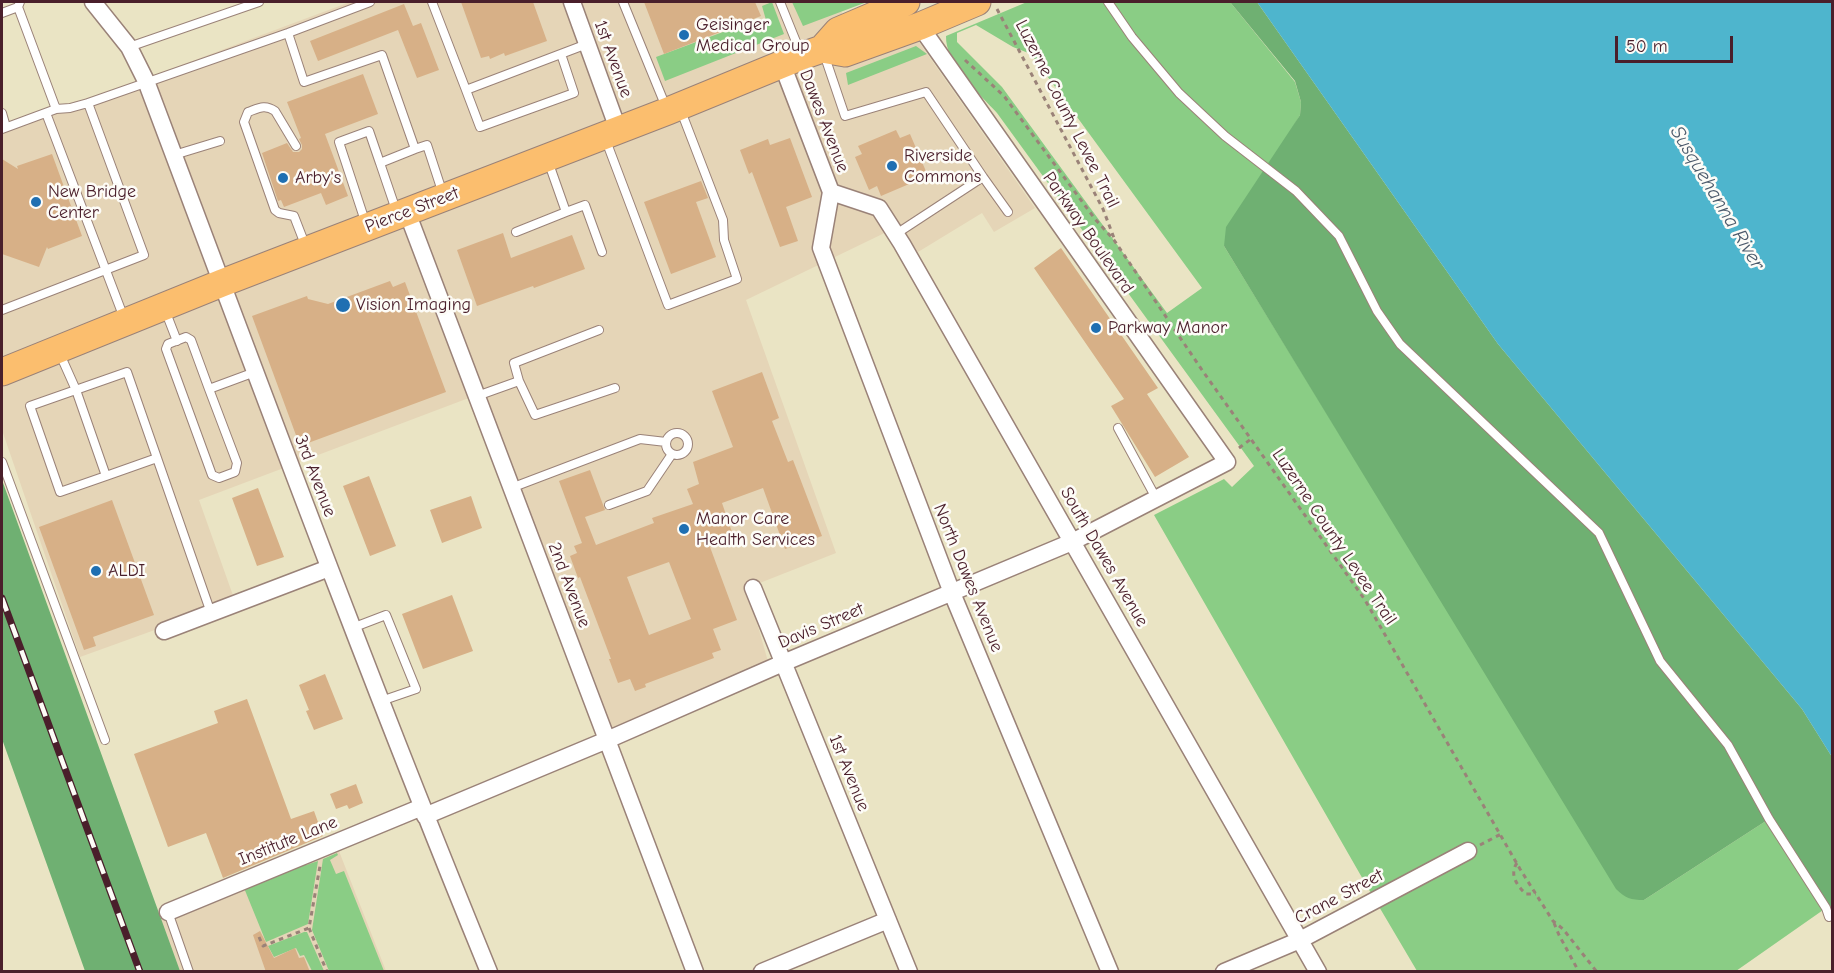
<!DOCTYPE html>
<html>
<head>
<meta charset="utf-8">
<style>
	body { margin:0 }
	#map { position:relative; width:1834px; height:973px; overflow:hidden; background:#eae4c4; font-family:"Comic Neue",sans-serif }
	canvas { display:block }
	.frame { position:absolute; inset:0; border:3px solid #4a1f2b; pointer-events:none }
	.scale { position:absolute; left:1615px; top:36px; width:118px; height:27px; box-sizing:border-box; border:3px solid #4a1f2b; border-top:0; padding-left:8px; font-size:18px; line-height:21px; white-space:nowrap; color:#4a1f2b; -webkit-text-stroke:4px #fdfcf7; paint-order:stroke }
</style>
</head>
<body>
<div id="map">
<canvas width="1834" height="973"></canvas>
<div class="frame"></div>
<div class="scale">50 m</div>
</div>
<script>
const ctx = document.querySelector('canvas').getContext('2d');
ctx.lineJoin = 'round';
function paint(path, color) {
  ctx.fillStyle = color;
  ctx.fill(path, 'evenodd');
}
function strokePath(path, color, width, dash) {
  ctx.strokeStyle = color;
  ctx.lineWidth = width;
  ctx.lineCap = dash ? 'butt' : 'round';
  ctx.setLineDash(dash || []);
  ctx.stroke(path);
}
function drawText(font, color, halo, rows, align = 'center') {
  ctx.font = font + ' "Comic Neue",sans-serif';
  ctx.lineWidth = 5;
  ctx.setLineDash([]);
  ctx.textBaseline = 'middle';
  ctx.strokeStyle = halo;
  ctx.fillStyle = color;
  for (const [text, x, y, turn = 0] of rows) {
    ctx.save();
    ctx.translate(x, y);
    ctx.rotate((+turn || 0) * Math.PI / 180);
    ctx.textAlign = isNaN(turn) ? turn : align;
    if (halo) ctx.strokeText(text, 0, 0);
    ctx.fillText(text, 0, 0);
    ctx.restore();
  }
}
paint(new Path2D(`
	M350,2H837L843,15L914,35L1035,208L994,232L982,213L918,252L899,226L746,300L836,553L747,588L769,665L609,730L482,393L199,500L235,601L80,657L2,430V132Z
	M337,846L386,971H152L135,925Z`), '#e5d5b7');
paint(new Path2D(`
	M772,2L784,34L665,81L656,57L747,23L749,28L766,20L762,6Z
	M792,2H867L803,26Z
	M1027,2H1230L1295,82L1301,102L1300,115L1224,246L1402,536L1644,900L1769,819L1826,908L1736,971H1417L1368,888L1154,515L1224,479L1232,487L1254,466L997,113C980,94 945,64 946,36ZM976,25L1013,47L1031,54L1202,288L1167,313L1002,87L957,42V33Z
	M916,46L927,54L848,85L846,73Z
	M337,853L338,855L330,860L336,874L344,871L384,971H329L312,930L323,859Z
	M318,861L308,924L266,942L244,888L305,862L306,865Z
	M304,932H307L324,971H312L304,955L300,956L296,948L274,957L268,946Z`), '#8acd85');
paint(new Path2D(`
	M1230,2H1257L1498,344L1802,709L1832,757V922L1769,819L1644,900C1631,900 1625,898 1616,889L1224,246L1226,227L1300,115L1301,102L1295,81Z
	M2,480L180,971H85L2,739Z`), '#6fb072');
paint(new Path2D(`
	M1257,2H1832V757L1802,709L1498,344Z`), '#4eb5cd');
paint(new Path2D(`
	M461,2H533L547,41L505,56L504,53L490,59L489,56L481,58Z
	M644,2H755L761,16L664,54Z
	M404,4L413,26L421,23L439,70L417,78L398,30L318,61L310,41Z
	M363,74L378,114L325,134L348,196L326,205L321,193L284,207L281,200L278,201L262,153L287,143L293,152H299L302,149V145L299,139L301,138L287,102Z
	M896,130L900,138L910,134L928,176L881,196L877,186L869,190L855,157L862,154L858,146Z
	M790,138L812,197L786,207L798,241L780,247L752,172L749,174L740,150L768,139L770,145Z
	M52,154L82,236L48,249L47,247L39,267L2,254V159L18,169L17,166Z
	M701,181L708,198L696,202L716,257L671,274L644,202Z
	M503,233L511,258L572,235L585,269L534,288L533,286L477,306L457,250Z
	M1061,248L1158,388L1147,394L1189,457L1155,477L1111,406L1124,399L1034,268Z
	M390,281L393,287L405,282L446,392L300,446L252,316L307,296L308,299L328,304Z
	M762,372L779,418L772,421L788,462L793,460L822,536L785,549L763,488L722,503L734,538L710,547L737,620L713,629L721,650L712,653L714,658L645,684L646,687L635,691L630,679L618,683L609,659H611L580,577L578,578L570,556L577,553L574,546L582,543L559,481L590,470L605,510L585,517L596,545L654,523L652,518L693,504L687,489L699,484L693,462L733,447L712,391ZM669,562L691,619L649,635L627,577Z
	M369,476L396,546L370,556L343,486Z
	M258,488L284,557L257,566L232,498Z
	M471,496L482,528L442,543L430,510Z
	M112,500L154,615L93,637L96,646L84,650L39,527Z
	M452,595L473,651L423,669L402,614Z
	M325,674L343,719L314,730L306,711L309,710L299,685Z
	M247,699L291,819L314,811L323,836L223,878L206,833L168,847L134,754L218,723L214,711Z
	M356,784L363,803L349,809L347,805L336,809L330,794Z
	M260,931L274,958L295,948L299,958L304,957L310,972H266L253,935Z`), '#d7b087');
const lane = new Path2D(`
	M432,2L466,90
	M623,2L666,107
	M780,2L801,54
	M1108,2L1132,37L1179,93L1225,136L1296,191L1339,236L1377,311L1400,344L1599,533L1660,661L1728,745L1769,819L1826,908L1829,917
	M18,7L56,109
	M2,13L18,7L20,2
	M288,33L304,82L382,55L415,149L380,163L397,213
	M129,47L259,2
	M561,54L574,93L480,127L466,90L587,44
	M824,54L845,116L926,92L983,177L896,234
	M2,113L6,127
	M46,113L124,318
	M2,129L56,109L70,108L88,103L288,33L370,2
	M605,138L668,305L737,279L724,240L723,220L681,111
	M296,146L275,111C265,104 259,108 248,112L244,122L275,210L279,213L294,216L306,247
	M415,149L427,145L443,194
	M174,155L220,141
	M983,177L1008,212
	M566,212L585,205L602,252
	M366,224L339,142L369,131L380,163
	M516,232L566,212L548,161
	M2,310L144,255L88,103
	M165,310L177,341
	M59,352L76,390L106,476L157,458L211,613
	M519,381L535,415L615,388
	M209,389L237,463L235,472L219,478L212,475L166,349L168,344L186,337L191,340L209,389L255,372
	M477,396L519,381L514,363L599,330
	M1118,428L1156,498
	M666 444a11 11 0 1 1 22 0a11 11 0 1 1-22 0Z
	M2,462L105,740
	M106,476L60,492L30,406L127,372L157,458
	M511,488L640,439L666,442
	M609,505L647,491L672,454
	M352,628L386,615L416,689L381,701
	M168,912L189,972`);
const street = new Path2D(`
	M93,2L129,47L146,81C258,379 368,677 489,972
	M572,2L618,129
	M782,64L831,192
	M831,192L879,208L902,244L1318,972
	M831,192L821,248L952,593L1110,972
	M407,212L695,972
	M753,588L909,972
	M164,631L329,568
	M425,816L607,740L783,663L1072,542L1227,462L920,26
	M168,912L422,807
	M762,972L888,920
	M1224,972L1300,940L1468,851`);
const primary = new Path2D(`
	M822,49L838,31L906,2
	M2,372L222,283L668,111L802,56L822,49L845,53L920,26L977,2`);
strokePath(lane, '#9a8278', 10);
strokePath(street, '#9a8278', 19);
strokePath(primary, '#9a8278', 29);
strokePath(new Path2D(`
	M997,9L1103,209L1114,238
	M965,60L1004,96L1095,219L1114,240L1202,370L1365,600L1520,869L1553,921L1563,929L1597,972
	M1239,448L1251,439
	M1480,845L1501,834
	M1517,863C1509,874 1517,886 1526,894H1536
	M1554,923L1559,935L1579,972
	M309,928L327,972
	M259,937L263,946L309,928L320,866`), '#9a8278', 3, [4.5, 4.5]);
strokePath(lane, '#fff', 8);
strokePath(street, '#fff', 16);
strokePath(primary, '#fbbe6e', 27);
const rail = new Path2D(`
	M2,598L140,972`);
strokePath(rail, '#4a1f2b', 7);
strokePath(rail, '#fdfcf7', 4.5, [14]);
for (const [x, y, r, color] of [
	[684,35,6,"#1f6fb2"],
	[892,166,6,"#1f6fb2"],
	[283,178,6,"#1f6fb2"],
	[36,202,6,"#1f6fb2"],
	[343,305,8,"#1f6fb2"],
	[1096,328,6,"#1f6fb2"],
	[684,529,6,"#1f6fb2"],
	[96,571,6,"#1f6fb2"]
]) {
  const dot = new Path2D();
  dot.arc(x, y, r, 0, 2 * Math.PI);
  ctx.fillStyle = color;
  ctx.fill(dot);
  strokePath(dot, '#fdfcf7', 2);
}
drawText('18px', '#4a1f2b', '#fdfcf7', [
	["Geisinger",696,25],
	["Medical Group",696,46],
	["Riverside",904,156],
	["Commons",904,177],
	["Arby's",295,178],
	["New Bridge",48,192],
	["Center",48,213],
	["Vision Imaging",356,305],
	["Parkway Manor",1108,328],
	["Manor Care",696,519],
	["Health Services",696,540],
	["ALDI",108,571]
], 'left');
drawText('18px', '#4a1f2b', '#fdfcf7', [
	["1st Avenue",613,59,70],
	["Luzerne County Levee Trail",1067,114,63],
	["Dawes Avenue",824,121,69],
	["Pierce Street",412,210,-21],
	["Parkway Boulevard",1088,233,55],
	["3rd Avenue",315,476,69],
	["Luzerne County Levee Trail",1334,537,56],
	["South Dawes Avenue",1104,557,60],
	["North Dawes Avenue",968,578,68],
	["2nd Avenue",569,585,69],
	["Davis Street",821,626,-23],
	["1st Avenue",849,773,68],
	["Institute Lane",288,841,-22],
	["Crane Street",1339,897,-28]
]);
drawText('italic 20px', '#4c5b6c', '#fdfcf7', [
	["Susquehanna River",1717,198,59]
]);
</script>
</body>
</html>
